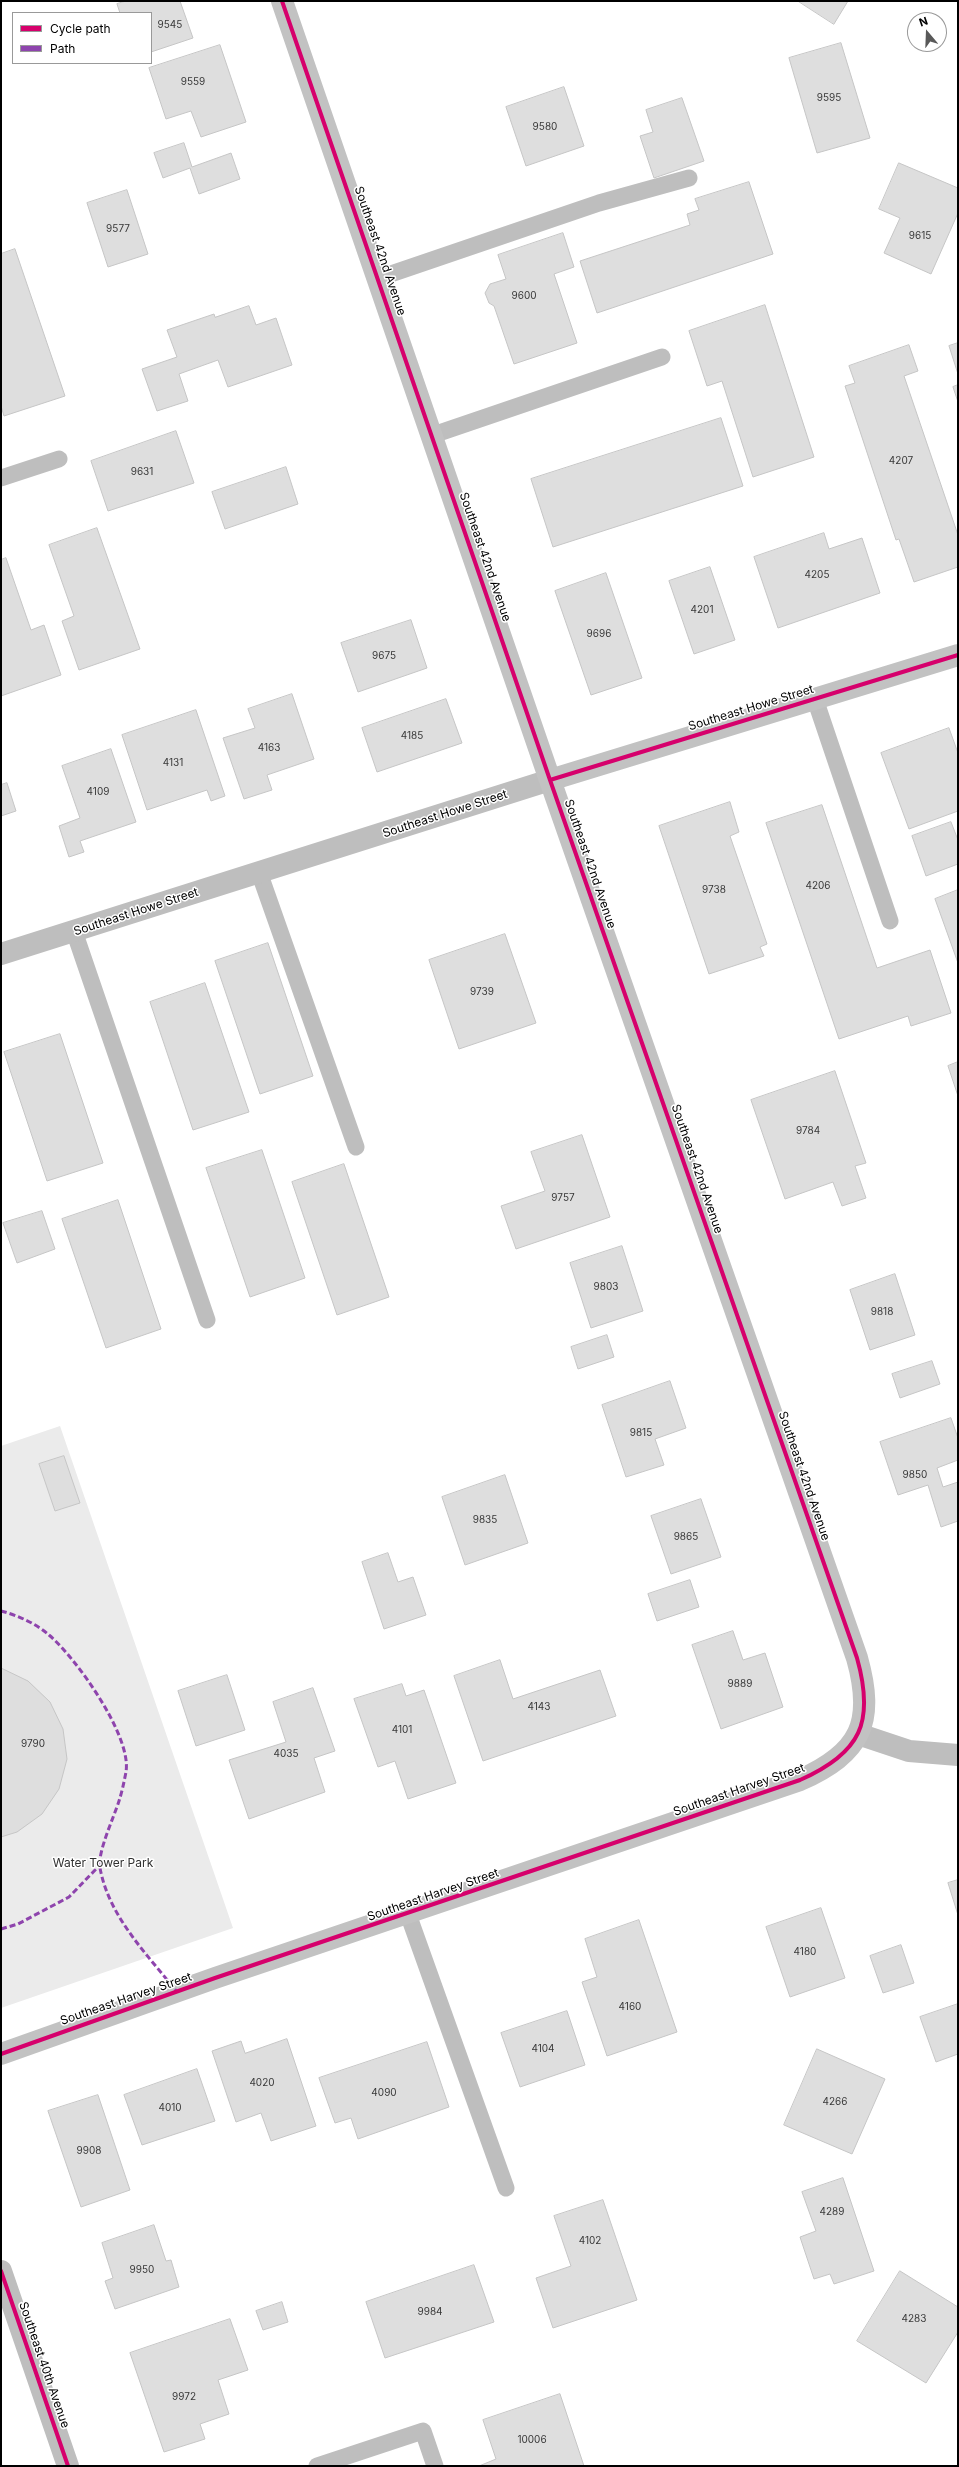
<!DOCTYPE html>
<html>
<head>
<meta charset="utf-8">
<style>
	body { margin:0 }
	#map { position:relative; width:959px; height:2467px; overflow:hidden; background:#fff; font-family:Inter,sans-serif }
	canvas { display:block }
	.frame { position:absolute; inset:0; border:2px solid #000; pointer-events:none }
	.legend { position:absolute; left:12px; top:12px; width:140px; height:52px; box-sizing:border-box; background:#fff; border:1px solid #999; margin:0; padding:5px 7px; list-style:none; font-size:12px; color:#000 }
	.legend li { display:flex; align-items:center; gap:8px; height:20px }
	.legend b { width:20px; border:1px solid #999 }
	.north { position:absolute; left:907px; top:12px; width:40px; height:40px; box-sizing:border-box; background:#fff; border:1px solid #999; border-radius:50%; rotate:341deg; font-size:11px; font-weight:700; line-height:16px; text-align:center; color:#000 }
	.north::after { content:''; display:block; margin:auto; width:14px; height:18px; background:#595959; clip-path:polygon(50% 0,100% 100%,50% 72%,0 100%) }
</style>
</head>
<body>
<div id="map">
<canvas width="959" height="2467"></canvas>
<div class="frame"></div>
<ul class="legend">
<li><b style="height:5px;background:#d6006c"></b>Cycle path</li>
<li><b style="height:5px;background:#8e44ad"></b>Path</li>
</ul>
<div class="north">N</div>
</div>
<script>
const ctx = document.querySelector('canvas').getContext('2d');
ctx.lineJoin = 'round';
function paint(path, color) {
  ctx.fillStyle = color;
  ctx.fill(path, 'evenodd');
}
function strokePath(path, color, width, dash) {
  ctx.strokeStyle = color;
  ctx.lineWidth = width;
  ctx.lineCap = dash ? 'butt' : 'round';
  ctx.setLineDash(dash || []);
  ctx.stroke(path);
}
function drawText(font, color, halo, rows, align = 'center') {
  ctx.font = font + ' Inter,sans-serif';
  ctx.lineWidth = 3;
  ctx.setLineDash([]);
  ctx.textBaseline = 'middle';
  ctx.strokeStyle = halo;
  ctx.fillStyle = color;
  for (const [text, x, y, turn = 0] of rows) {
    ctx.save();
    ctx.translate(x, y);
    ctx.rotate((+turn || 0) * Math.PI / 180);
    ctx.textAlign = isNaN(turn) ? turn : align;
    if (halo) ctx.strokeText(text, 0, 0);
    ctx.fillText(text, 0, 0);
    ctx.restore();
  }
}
paint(new Path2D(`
	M60,1426L233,1928L1,2008V1446Z`), '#ebebeb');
const building = new Path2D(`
	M126,1H180L193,38L151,52V13H120L117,4Z
	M798,1H848L834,24Z
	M841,43L870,138L817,153L789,58Z
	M220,45L246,122L201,137L191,111L166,119L149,68Z
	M564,87L584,146L526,166L506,107Z
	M682,98L704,161L654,178L640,136L653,132L646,110Z
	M184,143L192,167L231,153L240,179L199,194L190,168L163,178L154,153Z
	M899,163L958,188V213L931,274L884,253L900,218L879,209Z
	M749,182L773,254L597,313L580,261L690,225L687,214L699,210L695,199Z
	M127,190L148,254L108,267L87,203Z
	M563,233L574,267L554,274L577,343L514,364L494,306L489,303L485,293L490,284L506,279L498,255Z
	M15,249L65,396L4,416L1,406V254Z
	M765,305L814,457L753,477L722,381L707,386L689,331Z
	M249,306L256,325L276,318L292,365L228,387L218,360L179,374L188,401L157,411L142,369L177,357L167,330L214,314L215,317Z
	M958,343V374L949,346Z
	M909,345L918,371L904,376L958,535V567L914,582L899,539L896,540L845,386L855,383L849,366Z
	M958,385V402L953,387Z
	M721,418L743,486L553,547L531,479Z
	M176,431L194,483L108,511L91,461Z
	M286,467L298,504L225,529L212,492Z
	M97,528L140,649L79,670L62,621L74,616L49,545Z
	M824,533L829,549L862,538L880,593L778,628L754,557Z
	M6,558L31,630L44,625L61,675L1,696V560Z
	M710,567L735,640L694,654L669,581Z
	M606,573L642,678L591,695L555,591Z
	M411,620L427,668L358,692L341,643Z
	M292,694L314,759L267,775L272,790L244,799L223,738L255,728L248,709Z
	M446,699L462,743L377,772L362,728Z
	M196,710L225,796L211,801L207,790L147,810L122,735Z
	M949,728L958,753V811L909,829L881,753Z
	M111,749L136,822L80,841L84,852L69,857L59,826L80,818L62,766Z
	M7,783L16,811L1,816V785Z
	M730,802L739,832L730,836L767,944L760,947L764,956L709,974L659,826Z
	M822,805L877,968L930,950L951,1013L911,1026L908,1016L839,1039L766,823Z
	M951,822L958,840V864L926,876L912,836Z
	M958,890V963L935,899Z
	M505,934L536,1023L459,1049L429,960Z
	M268,943L313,1076L260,1094L215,961Z
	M205,983L249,1112L193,1130L150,1002Z
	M60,1034L103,1163L47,1181L4,1052Z
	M958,1062V1096L948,1066Z
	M835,1071L866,1163L855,1166L866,1198L842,1206L833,1182L785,1199L751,1100Z
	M582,1135L610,1217L516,1249L501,1206L545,1191L531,1152Z
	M262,1150L305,1278L250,1297L206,1168Z
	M344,1164L389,1297L337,1315L292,1182Z
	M118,1200L161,1329L106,1348L62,1219Z
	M42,1211L55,1249L17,1263L3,1223Z
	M622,1246L643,1311L591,1328L570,1263Z
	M895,1274L915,1335L870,1350L850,1290Z
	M607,1335L614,1357L578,1369L571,1347Z
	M932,1361L940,1384L900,1398L892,1374Z
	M670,1381L686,1428L655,1439L664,1465L626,1477L602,1405Z
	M951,1418L958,1438V1460L937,1468L943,1487L958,1482V1521L941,1527L928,1485L898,1495L880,1442Z
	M64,1456L80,1503L55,1511L39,1464Z
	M505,1475L528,1543L465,1565L442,1497Z
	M701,1499L721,1557L671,1574L651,1516Z
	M388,1553L398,1582L413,1577L426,1615L384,1629L362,1562Z
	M690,1580L699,1607L657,1621L648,1594Z
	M733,1631L743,1660L765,1653L783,1707L721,1729L692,1645Z
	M500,1660L513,1699L600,1670L616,1716L483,1761L454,1676Z
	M1,1668L28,1681L50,1702L63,1729L67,1759L59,1789L42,1814L17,1832L1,1837Z
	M227,1675L245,1730L196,1746L178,1691Z
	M402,1684L406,1696L424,1690L456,1783L408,1799L395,1761L378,1767L354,1699Z
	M313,1688L335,1751L314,1758L325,1792L249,1819L229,1760L286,1742L273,1702Z
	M958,1880V1915L948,1883Z
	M821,1908L845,1978L790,1997L766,1927Z
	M639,1920L677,2032L607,2056L582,1982L597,1977L585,1939Z
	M901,1945L914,1983L883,1993L870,1956Z
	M958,2004V2054L936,2062L920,2017Z
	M567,2011L585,2065L520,2087L501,2033Z
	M287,2039L316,2126L271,2141L261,2113L236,2122L212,2051L241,2041L245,2053Z
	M427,2042L449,2107L358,2139L351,2118L335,2123L319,2078Z
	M817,2049L885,2079L852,2154L784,2125Z
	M197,2069L215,2121L142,2145L124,2095Z
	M98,2095L130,2190L81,2207L48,2111Z
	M843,2178L874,2271L834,2284L830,2274L814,2279L800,2237L816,2231L802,2192Z
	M603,2200L637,2300L553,2328L536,2278L571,2266L554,2216Z
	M154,2225L166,2261L171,2260L179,2287L115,2309L105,2281L113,2278L102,2243Z
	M474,2265L494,2322L385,2358L366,2302Z
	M900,2271L958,2307V2332L926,2383L857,2341Z
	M282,2302L288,2322L263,2330L256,2311Z
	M230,2319L248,2370L218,2380L229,2414L200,2424L205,2439L164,2452L130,2353Z
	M560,2394L584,2466H479L496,2459L483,2420Z`);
paint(building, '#dedede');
strokePath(building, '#c6c6c6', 1);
strokePath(new Path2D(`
	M379,278L599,203L689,178
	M433,435L662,357
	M1,478L59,459
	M815,699L890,921
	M259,872L356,1147
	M74,931L207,1320
	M408,1914L506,2188
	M317,2466L423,2431L435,2466`), '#bebebe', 17);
strokePath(new Path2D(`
	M1,954L550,780
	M858,1734L909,1751L958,1755
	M1,2271L68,2466`), '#bebebe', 22);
strokePath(new Path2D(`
	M550,780L958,655
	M1,2054L215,1978L800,1780C861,1753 875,1722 857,1658L550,780L282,1`), '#c2c2c2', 22);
strokePath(new Path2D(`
	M1,1611C17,1615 37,1624 49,1635C76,1658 132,1736 126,1772C124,1782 122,1792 119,1801C114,1817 97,1853 100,1868C109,1917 147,1954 177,1992
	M1,1929L18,1924L69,1897L99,1866`), '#8e44ad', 3, [6, 3]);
strokePath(new Path2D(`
	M550,780L958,655
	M1,2054L215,1978L800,1780C861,1753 875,1722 857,1658L550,780L282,1
	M1,2271L68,2466`), '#d6006c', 4);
drawText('10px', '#383838', null, [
	["9545",170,25],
	["9559",193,82],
	["9595",829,98],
	["9580",545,127],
	["9577",118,229],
	["9615",920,236],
	["9600",524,296],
	["4207",901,461],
	["9631",142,472],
	["4205",817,575],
	["4201",702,610],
	["9696",599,634],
	["9675",384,656],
	["4185",412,736],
	["4163",269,748],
	["4131",173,763],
	["4109",98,792],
	["4206",818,886],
	["9738",714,890],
	["9739",482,992],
	["9784",808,1131],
	["9757",563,1198],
	["9803",606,1287],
	["9818",882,1312],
	["9815",641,1433],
	["9850",915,1475],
	["9835",485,1520],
	["9865",686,1537],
	["9889",740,1684],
	["4143",539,1707],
	["4101",402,1730],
	["9790",33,1744],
	["4035",286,1754],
	["4180",805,1952],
	["4160",630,2007],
	["4104",543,2049],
	["4020",262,2083],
	["4090",384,2093],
	["4266",835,2102],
	["4010",170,2108],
	["9908",89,2151],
	["4289",832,2212],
	["4102",590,2241],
	["9950",142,2270],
	["9984",430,2312],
	["4283",914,2319],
	["9972",184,2397],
	["10006",532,2440]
]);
drawText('12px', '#000', '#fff', [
	["Southeast 42nd Avenue",380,251,71],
	["Southeast 42nd Avenue",485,557,71],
	["Southeast Howe Street",751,708,-17],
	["Southeast Howe Street",445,814,-18],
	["Southeast 42nd Avenue",590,864,71],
	["Southeast Howe Street",136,912,-18],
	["Southeast 42nd Avenue",697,1169,71],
	["Southeast 42nd Avenue",804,1476,71],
	["Southeast Harvey Street",739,1790,-19],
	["Southeast Harvey Street",433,1895,-19],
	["Southeast Harvey Street",126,1999,-19],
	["Southeast 40th Avenue",44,2365,71]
]);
drawText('12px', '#313131', '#fff', [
	["Water Tower Park",103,1863]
]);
</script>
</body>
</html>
